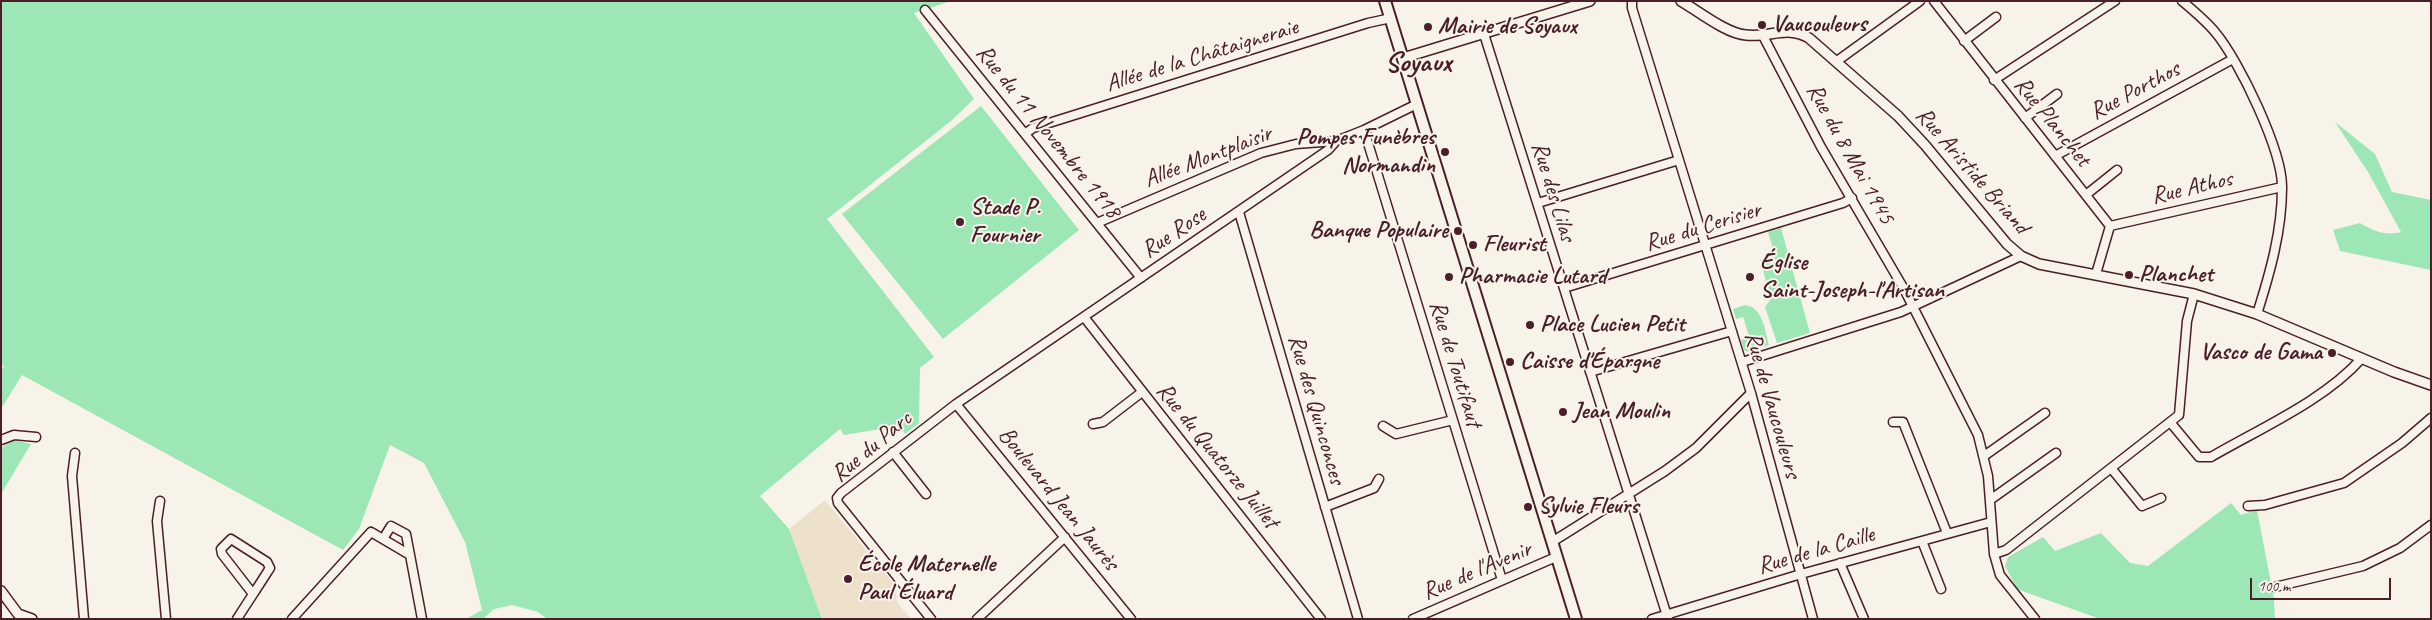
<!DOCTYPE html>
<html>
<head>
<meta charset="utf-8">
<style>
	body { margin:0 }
	#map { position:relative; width:2432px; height:620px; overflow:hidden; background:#f7f3e8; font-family:Caveat,sans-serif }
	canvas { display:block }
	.frame { position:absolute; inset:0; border:2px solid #4a1f2b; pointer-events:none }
	.scale { position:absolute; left:2250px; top:578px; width:141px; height:22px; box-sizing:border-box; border:2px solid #4a1f2b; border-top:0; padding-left:6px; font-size:15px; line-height:18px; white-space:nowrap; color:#4a1f2b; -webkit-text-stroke:4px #f7f3e8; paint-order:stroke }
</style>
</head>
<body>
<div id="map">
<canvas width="2432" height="620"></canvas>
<div class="frame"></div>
<div class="scale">100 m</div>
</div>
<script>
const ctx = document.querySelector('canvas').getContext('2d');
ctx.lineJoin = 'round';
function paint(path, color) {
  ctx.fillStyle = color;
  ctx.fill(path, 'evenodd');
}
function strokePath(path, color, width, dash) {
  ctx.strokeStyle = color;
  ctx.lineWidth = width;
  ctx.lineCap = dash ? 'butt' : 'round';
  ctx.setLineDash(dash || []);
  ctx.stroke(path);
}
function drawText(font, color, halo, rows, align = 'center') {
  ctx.font = font + ' Caveat,sans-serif';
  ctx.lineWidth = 4;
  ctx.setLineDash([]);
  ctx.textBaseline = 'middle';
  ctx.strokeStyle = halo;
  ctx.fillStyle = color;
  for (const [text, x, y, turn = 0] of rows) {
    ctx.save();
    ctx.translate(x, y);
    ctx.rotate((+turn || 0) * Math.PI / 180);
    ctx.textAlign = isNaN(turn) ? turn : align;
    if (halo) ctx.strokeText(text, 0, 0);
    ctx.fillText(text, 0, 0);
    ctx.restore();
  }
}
paint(new Path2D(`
	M825,500L896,586L897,602L911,619H822L789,529Z`), '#ede1cb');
paint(new Path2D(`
	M1,1H951L914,13L974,99L951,121L827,219L934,357L920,368L919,423L905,434L899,426L844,435L840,429L760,496L789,529L822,619H547L538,612L512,605L494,609L483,619H466L482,610L465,542L424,463L390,445L359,529L343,550L22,375L1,409V371L4,366L1,364Z
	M981,106L1079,230L943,339L842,214Z
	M2335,122L2375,154L2392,192L2431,200V270L2340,251L2333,230L2360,223C2374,231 2385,236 2401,232L2368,172Z
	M1781,228L1810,333L1777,343L1765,307L1771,299L1760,260L1775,255L1768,232Z
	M1745,305C1763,307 1765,331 1769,345L1749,352L1744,350L1741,340L1749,336L1743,317L1736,319L1733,309Z
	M14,440L31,444L1,494V448Z
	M2231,503L2241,515L2257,510L2274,599L2275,619H2100L2017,589L2005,566L2008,557L2043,537L2055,551L2101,533L2130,563L2148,566Z`), '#9de7b6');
const minor = new Path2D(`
	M1632,1V8L1751,393L1813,619
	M1934,1L2110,226L2096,274
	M2182,1C2194,11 2206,21 2215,32C2239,60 2283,152 2282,188C2282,231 2270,273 2257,314
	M925,10L1141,278
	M1484,34L1668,619
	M1762,34L1821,147L1904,289L1978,435L1988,476L1994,554L2000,575L2035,619
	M1964,41L1996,17
	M1837,61L1920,1
	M1994,80L2115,1
	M2025,118L2057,94
	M1364,130L1502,580
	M1026,133L1033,128L1368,23L1391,18
	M2055,156L2233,59
	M2087,194L2117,170
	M1538,203L1679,160
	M1239,212L1358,619
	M1097,223L1261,153L1296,144L1336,141
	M2110,226L2282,187
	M1564,288L1843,203L1852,198
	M1084,317L1321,619
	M1742,362L1901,312L2021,256
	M1590,372L1732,331
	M956,404L1131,619
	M1893,422H1903L1947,533
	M2170,422L2199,457H2211C2259,429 2325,400 2361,359
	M1093,424L1103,422L1142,392
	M1383,426L1396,434L1453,420
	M1,440L14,435L36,437
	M893,452L926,494
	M75,453L72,476L84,619
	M1984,456L2045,413
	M2111,468L2142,506L2161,498
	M1990,500L2056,453
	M160,501L157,521L166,619
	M2248,506L2265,505L2344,483L2402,443L2431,418
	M1325,507L1374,488L1379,479
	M383,539L391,526L406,534L410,555
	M1922,541L1941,589
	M1552,542L1665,471L1696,448L1751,393
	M1994,554L2006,550L2029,532L2179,415L2187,321L2194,294
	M1840,563L1864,619
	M2275,587L2363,566L2400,548L2431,525
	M237,619C247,603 258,587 268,571L270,568L267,562L231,539L221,549L222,554L253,594
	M292,619L371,532L410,555L422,619
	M931,619L838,503L837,498L841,493L956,404L1328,150L1336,141L1364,130L1417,104
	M977,619L1065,537
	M1413,619L1556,557
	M1652,619L1801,574L1991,522`);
const tertiary = new Path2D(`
	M1681,1C1698,11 1727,34 1746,35C1769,38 1788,25 1809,38L1898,116L1925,145L2007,244L2021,256L2039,264L2194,294L2257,314L2394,372L2431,385
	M1403,58L1590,1
	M1,591L18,614L32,619`);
const secondary = new Path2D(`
	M1385,1L1576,619`);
strokePath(minor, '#4a1f2b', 11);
strokePath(tertiary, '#4a1f2b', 12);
strokePath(secondary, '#4a1f2b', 14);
strokePath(minor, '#f7f3e8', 8);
strokePath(tertiary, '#f7f3e8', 9);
strokePath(secondary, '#f7f3e8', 10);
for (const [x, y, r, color] of [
	[1762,25,5,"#4a1f2b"],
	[1428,27,5,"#4a1f2b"],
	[1445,152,5,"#4a1f2b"],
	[960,222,5,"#4a1f2b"],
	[1458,231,5,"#4a1f2b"],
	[1473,245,5,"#4a1f2b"],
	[2129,275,5,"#4a1f2b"],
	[1449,277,5,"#4a1f2b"],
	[1750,277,5,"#4a1f2b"],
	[1530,325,5,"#4a1f2b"],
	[2332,353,5,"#4a1f2b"],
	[1510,362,5,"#4a1f2b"],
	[1563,412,5,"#4a1f2b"],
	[1528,507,5,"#4a1f2b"],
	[848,579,5,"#4a1f2b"]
]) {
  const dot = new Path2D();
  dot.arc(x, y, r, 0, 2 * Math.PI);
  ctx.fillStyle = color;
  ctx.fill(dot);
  strokePath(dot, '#f7f3e8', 2);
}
drawText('bold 24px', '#4a1f2b', '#f7f3e8', [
	["Vaucouleurs",1772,25],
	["Mairie de Soyaux",1438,27],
	["Pompes Funèbres",1435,138,"right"],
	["Normandin",1435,166,"right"],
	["Stade P.",970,208],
	["Fournier",970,236],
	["Banque Populaire",1448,231,"right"],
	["Fleurist",1483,245],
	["Église",1760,263],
	["Saint-Joseph-l'Artisan",1760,291],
	["Planchet",2139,275],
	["Pharmacie Lutard",1459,277],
	["Place Lucien Petit",1540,325],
	["Vasco de Gama",2322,353,"right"],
	["Caisse d'Épargne",1520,362],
	["Jean Moulin",1573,412],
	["Sylvie Fleurs",1538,507],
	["École Maternelle",858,565],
	["Paul Éluard",858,593]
], 'left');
drawText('24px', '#4a1f2b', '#f7f3e8', [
	["Allée de la Châtaigneraie",1202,56,-17],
	["Rue Porthos",2135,91,-28],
	["Rue Planchet",2052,122,51],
	["Rue du 11 Novembre 1918",1048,132,51],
	["Rue du 8 Mai 1945",1850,154,61],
	["Allée Montplaisir",1208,157,-21],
	["Rue Aristide Briand",1972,171,49],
	["Rue Athos",2192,188,-13],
	["Rue des Lilas",1553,192,73],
	["Rue du Cerisier",1703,227,-17],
	["Rue Rose",1174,233,-34],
	["Rue de Toutifaut",1455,364,73],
	["Rue de Vaucouleurs",1772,405,74],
	["Rue des Quinconces",1316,410,74],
	["Rue du Parc",872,447,-40],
	["Rue du Quatorze Juillet",1217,456,51],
	["Boulevard Jean Jaurès",1058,499,51],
	["Rue de la Caille",1816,551,-16],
	["Rue de l'Avenir",1477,571,-23]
]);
drawText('bold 29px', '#4a1f2b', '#f7f3e8', [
	["Soyaux",1418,63]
]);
</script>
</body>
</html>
